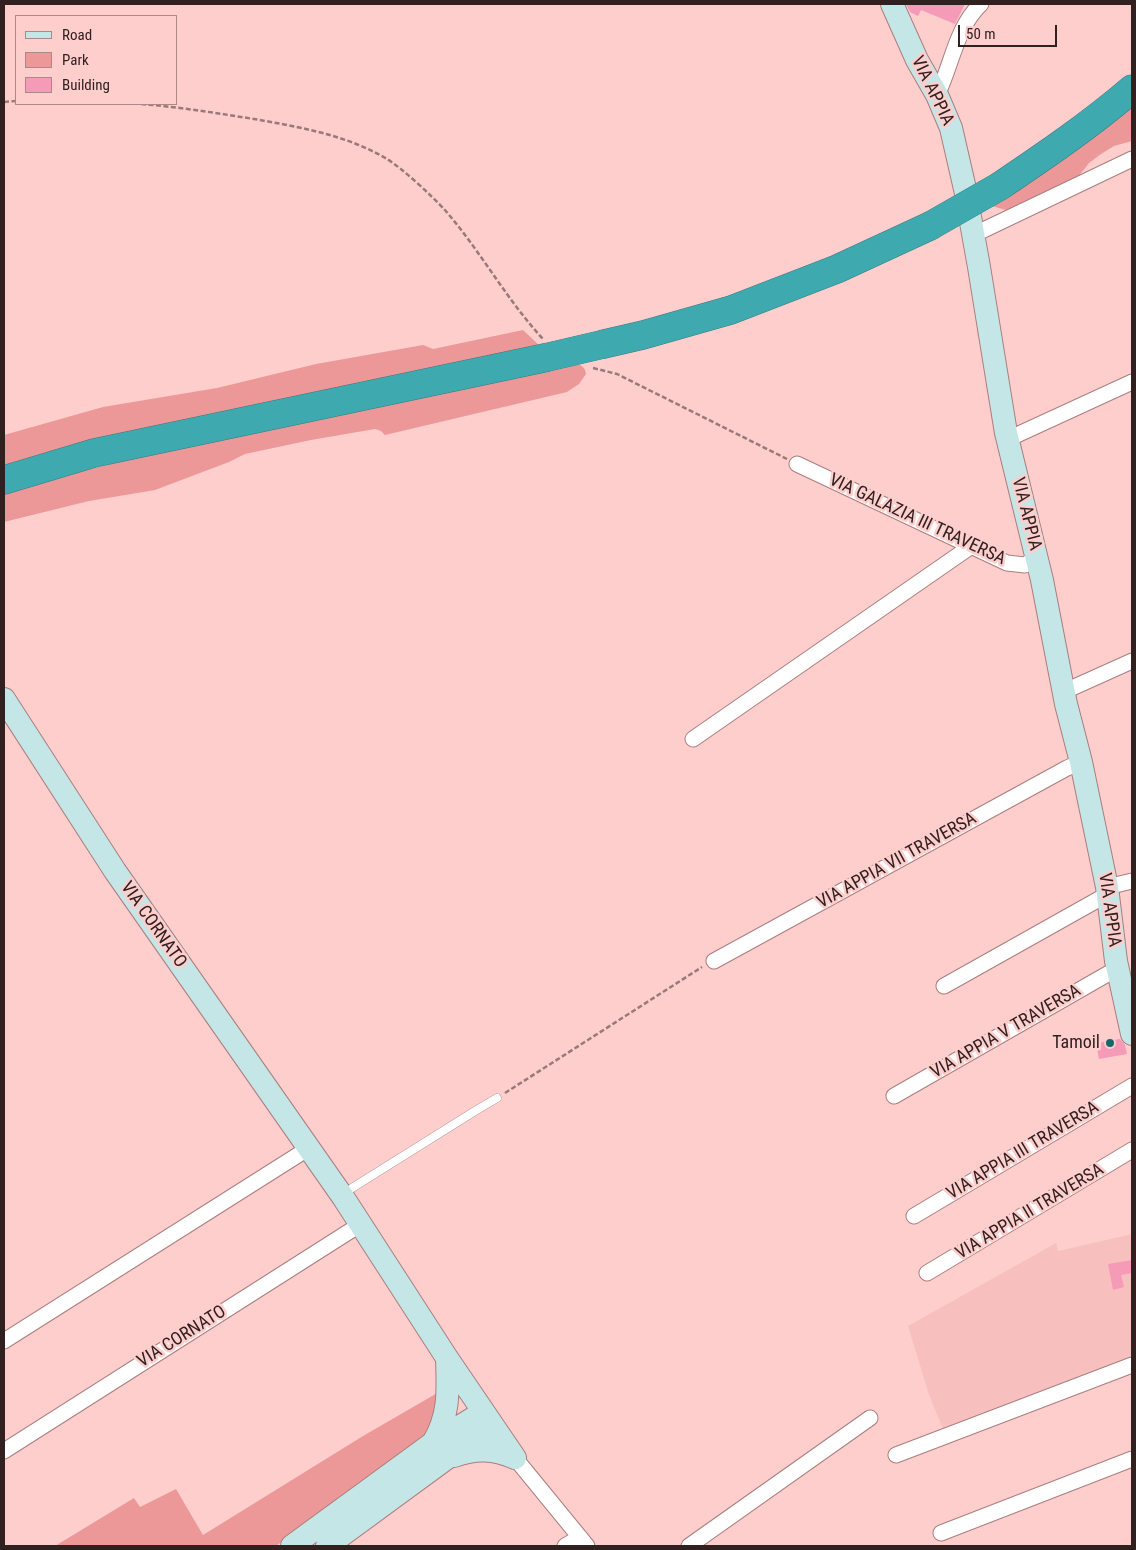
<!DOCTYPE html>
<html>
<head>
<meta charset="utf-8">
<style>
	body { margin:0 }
	#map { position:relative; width:1136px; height:1550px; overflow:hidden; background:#fececd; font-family:"Roboto Condensed",sans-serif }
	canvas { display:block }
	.frame { position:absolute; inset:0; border:5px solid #312020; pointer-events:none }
	.legend { position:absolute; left:15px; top:15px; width:162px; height:90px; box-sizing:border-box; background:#fececd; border:1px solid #ac8888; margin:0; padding:6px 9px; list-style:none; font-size:15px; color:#312020 }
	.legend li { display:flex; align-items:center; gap:10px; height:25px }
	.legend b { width:25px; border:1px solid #ac8888 }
	.scale { position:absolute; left:958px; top:25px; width:99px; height:22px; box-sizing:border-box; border:2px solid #312020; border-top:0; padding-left:6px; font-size:15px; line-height:18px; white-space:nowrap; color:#312020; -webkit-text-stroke:4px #fececd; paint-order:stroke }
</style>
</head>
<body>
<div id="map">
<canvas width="1136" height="1550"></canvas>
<div class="frame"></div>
<ul class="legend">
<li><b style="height:6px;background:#c5e6e7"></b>Road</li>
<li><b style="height:14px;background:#ed9898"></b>Park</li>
<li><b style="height:14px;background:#f59ab7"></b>Building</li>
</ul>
<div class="scale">50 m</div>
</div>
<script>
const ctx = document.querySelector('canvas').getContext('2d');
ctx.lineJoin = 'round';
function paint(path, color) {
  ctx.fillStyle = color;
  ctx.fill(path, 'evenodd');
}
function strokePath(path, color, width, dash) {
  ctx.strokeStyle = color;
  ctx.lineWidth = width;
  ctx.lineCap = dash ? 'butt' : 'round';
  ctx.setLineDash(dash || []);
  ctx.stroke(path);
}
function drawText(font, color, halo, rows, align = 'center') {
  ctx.font = font + ' "Roboto Condensed",sans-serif';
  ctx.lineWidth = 5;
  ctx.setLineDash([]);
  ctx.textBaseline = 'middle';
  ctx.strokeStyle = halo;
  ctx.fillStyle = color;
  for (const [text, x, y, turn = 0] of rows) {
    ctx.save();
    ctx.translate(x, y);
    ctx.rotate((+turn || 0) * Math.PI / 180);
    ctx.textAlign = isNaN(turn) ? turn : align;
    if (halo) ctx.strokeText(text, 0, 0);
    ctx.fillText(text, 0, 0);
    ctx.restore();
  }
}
paint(new Path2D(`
	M1132,1234V1362L943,1429L929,1395L908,1326L1056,1243L1058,1251Z`), '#f7c0bf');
paint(new Path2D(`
	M1132,107V141L1114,146L1101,154L1089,163L1078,177L1009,211L992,206C1040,176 1088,143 1132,107Z
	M523,330L541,347L4,469V435L103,407L217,388L316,364L423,345L433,349Z
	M572,363C580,364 585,366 586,374L579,384L567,392L385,435L381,431L375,429L311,440L245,454L229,462L155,490L89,501L4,522V492C191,440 382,403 572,363Z
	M439,1392L430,1428L419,1443L276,1546H55L134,1498L140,1507L176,1489L203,1535L363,1436Z`), '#ed9898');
paint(new Path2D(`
	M906,4H965L955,24L921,10L918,16L910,12Z
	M1120,1039L1125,1045L1127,1054L1099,1059L1096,1043Z
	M1132,1260V1273L1121,1275L1124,1287L1113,1290L1108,1264Z`), '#f59ab7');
const lane = new Path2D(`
	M344,1195L352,1188L475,1111L497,1098`);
const street = new Path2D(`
	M937,95C952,65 956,27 981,4
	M973,235L1132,159
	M1008,439L1132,382
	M797,464L1007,563L1025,565L1037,557
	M1063,692L1132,661
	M693,739L970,547
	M1107,887L1132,881
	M714,961L1067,768L1081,762
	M944,986L1108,894
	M894,1096L1118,968
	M914,1216L1132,1086
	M927,1273L1132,1150
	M4,1341L309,1148
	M4,1451L361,1224
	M896,1455L1132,1365
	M515,1458L587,1546
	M941,1533L1132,1459
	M565,1546L580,1537
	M689,1546L870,1418`);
const secondary = new Path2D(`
	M892,4L917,60L937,95L951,128L965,189L979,267L1006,433L1042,580L1066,704L1081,762L1107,887L1116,961L1132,1034
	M4,699L115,871L343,1197L447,1358L515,1458
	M433,1443C450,1415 448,1390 447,1358
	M454,1456C477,1448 493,1449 515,1458
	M292,1546L433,1443L475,1417L485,1415
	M327,1546L484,1431L490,1422`);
const highway = new Path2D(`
	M1000,186C1046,155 1090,125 1132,89
	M604,344L643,335L731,310L837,269L930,226
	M4,480L94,453L544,358`);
strokePath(lane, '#a97e7d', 9);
strokePath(street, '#a97e7d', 17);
strokePath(secondary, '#a97e7d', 24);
strokePath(highway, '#397a7d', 29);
strokePath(new Path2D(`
	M4,102L16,101
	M141,104C179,107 216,113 254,119C299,127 347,135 387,159C402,168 432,196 444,209C480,250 506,299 543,339
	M593,368L617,374L787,459
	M505,1093L702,967`), '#9a7979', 2.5, [5, 2.5]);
strokePath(lane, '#fff', 8);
strokePath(street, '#fff', 15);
strokePath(secondary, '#c5e6e7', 22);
strokePath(highway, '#3eaaaf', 28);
const highwayBridge = new Path2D(`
	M930,226L1000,186
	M544,358L604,344`);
strokePath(highwayBridge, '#397a7d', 29, []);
strokePath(highwayBridge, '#3eaaaf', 28);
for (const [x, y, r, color] of [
	[1110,1043,5,"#18666a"]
]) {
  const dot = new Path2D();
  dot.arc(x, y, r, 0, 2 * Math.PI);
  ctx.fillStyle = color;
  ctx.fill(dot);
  strokePath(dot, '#fececd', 2);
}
drawText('18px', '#312020', '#fececd', [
	["VIA APPIA",932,91,64],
	["VIA APPIA",1026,514,76],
	["VIA GALAZIA III TRAVERSA",917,520,25],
	["VIA APPIA VII TRAVERSA",897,861,-29],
	["VIA APPIA",1109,910,82],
	["VIA CORNATO",153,925,55],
	["VIA APPIA V TRAVERSA",1006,1032,-30],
	["VIA APPIA III TRAVERSA",1023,1151,-31],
	["VIA APPIA II TRAVERSA",1030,1212,-31],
	["VIA CORNATO",182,1337,-32]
]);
drawText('18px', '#312020', '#fececd', [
	["Tamoil",1100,1043]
], 'right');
</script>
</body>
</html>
